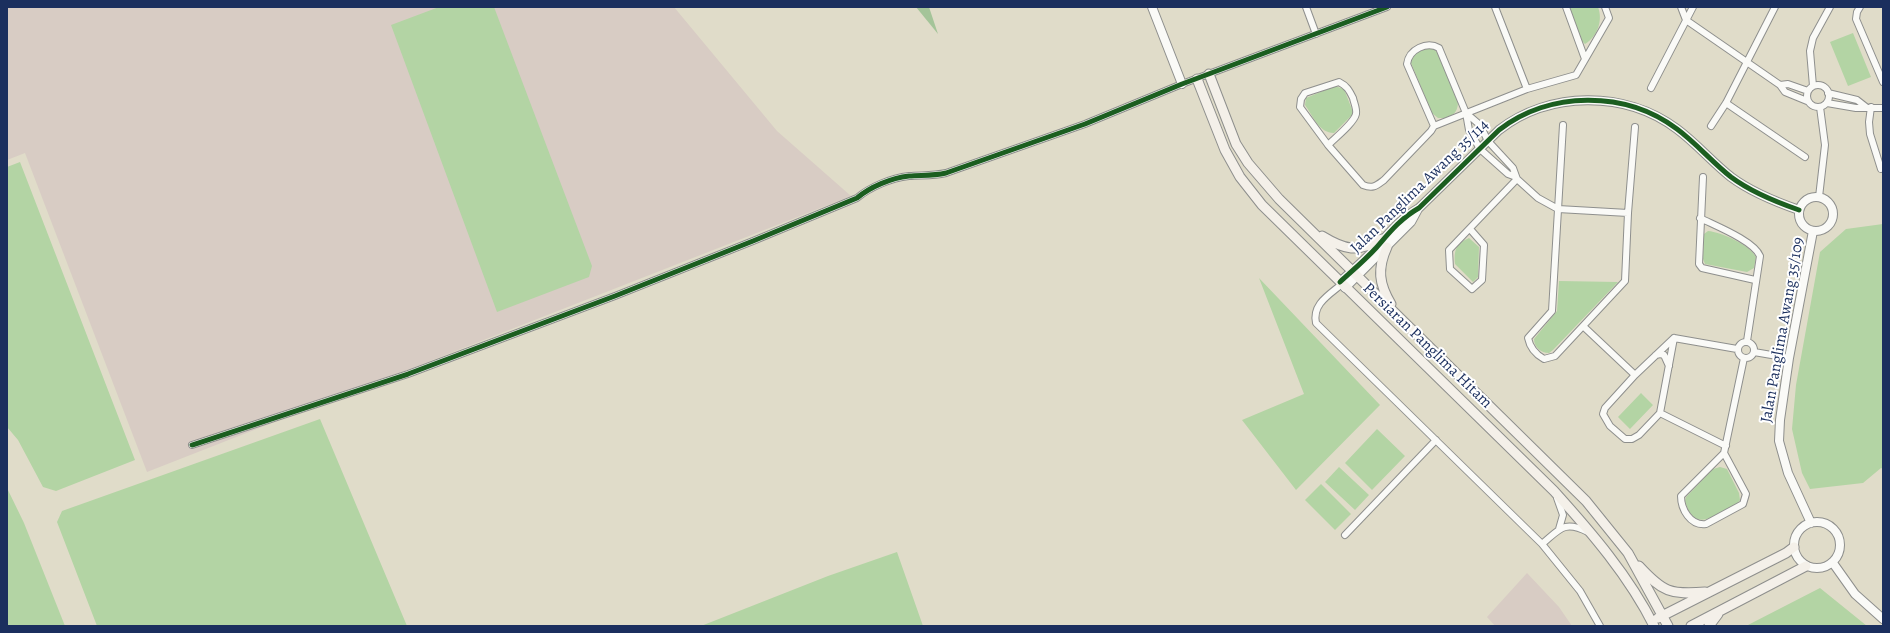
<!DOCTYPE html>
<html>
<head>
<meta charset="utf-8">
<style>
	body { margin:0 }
	#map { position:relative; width:1890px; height:633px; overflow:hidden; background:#e0dcc9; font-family:Alegreya,serif }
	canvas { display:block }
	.frame { position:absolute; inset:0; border:8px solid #1b2f5e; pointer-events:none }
</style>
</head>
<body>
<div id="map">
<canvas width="1890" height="633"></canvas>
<div class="frame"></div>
</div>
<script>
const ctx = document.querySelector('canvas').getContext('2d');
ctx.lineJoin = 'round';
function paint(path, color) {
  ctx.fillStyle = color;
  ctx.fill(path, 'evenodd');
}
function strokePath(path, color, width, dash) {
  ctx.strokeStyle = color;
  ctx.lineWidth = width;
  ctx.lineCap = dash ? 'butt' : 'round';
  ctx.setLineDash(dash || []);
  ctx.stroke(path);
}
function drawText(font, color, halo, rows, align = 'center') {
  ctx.font = font + ' Alegreya,serif';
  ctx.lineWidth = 4;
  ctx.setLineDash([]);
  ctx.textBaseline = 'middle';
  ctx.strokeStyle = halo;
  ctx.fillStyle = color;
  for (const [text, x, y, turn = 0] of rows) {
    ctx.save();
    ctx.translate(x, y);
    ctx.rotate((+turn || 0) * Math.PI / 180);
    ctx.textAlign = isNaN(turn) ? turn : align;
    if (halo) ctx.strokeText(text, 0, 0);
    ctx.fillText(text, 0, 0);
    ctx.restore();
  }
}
paint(new Path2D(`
	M7,7H674L777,131L851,196L147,472L25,153L7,160Z
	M1527,573L1559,607L1572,626H1495L1487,617Z`), '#d8ccc4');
paint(new Path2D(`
	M439,7H494L592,266L589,277L497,312L391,25Z
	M1568,7H1598C1603,20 1598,36 1585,44L1582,41Z
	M1853,33L1871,77L1848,86L1830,42Z
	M1427,48H1433L1437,52L1458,102C1458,114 1450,119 1438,118L1432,113L1411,63C1412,53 1419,51 1427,48Z
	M1335,86L1344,89L1353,112L1352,115L1334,133C1319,133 1313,116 1305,105L1306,98Z
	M20,162L135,460L56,491L43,487L18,440L7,427V167Z
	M1883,224V469L1881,468L1863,483L1810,489L1802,473L1792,429L1796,385L1820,252L1846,229Z
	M1708,231C1721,232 1750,245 1756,257L1754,268L1747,272L1705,264L1703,259L1704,234Z
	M1469,238L1479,247L1478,277L1473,282L1455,264C1454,251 1455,244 1469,238Z
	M1259,278L1380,405L1296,490L1242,420L1304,394Z
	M1559,281L1618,282L1553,350L1549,353C1541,353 1534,347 1534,339L1557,311Z
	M1641,393L1653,405L1630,429L1618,417Z
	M320,419L407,626H97L57,522L62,511Z
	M1377,429L1405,456L1372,490L1345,463Z
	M1339,467L1369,495L1355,510L1325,482Z
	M1720,467L1727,469L1739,493L1740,500L1737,504C1717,514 1694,535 1685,501L1686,497L1713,469Z
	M1321,484L1351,514L1335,530L1305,500Z
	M7,488L24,523L65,626H7Z
	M897,552L923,626H701L828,576Z
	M1820,588L1867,626H1746Z`), '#b3d4a4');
paint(new Path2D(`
	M916,7H929L938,34Z`), '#a4c499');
const minor = new Path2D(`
	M1306,7L1316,34
	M1495,7L1527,89
	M1566,7L1585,59
	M1681,7L1686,20
	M1860,7L1857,12L1856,19L1883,82
	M1686,20L1780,85L1788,84L1808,91
	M1807 96a11 11 0 1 1 22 0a11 11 0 1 1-22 0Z
	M1780,85L1785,92L1807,101
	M1813,86L1810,51L1813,38L1830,7
	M1651,88L1693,7
	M1828,93L1857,100L1866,107
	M1726,103L1805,157
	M1827,103L1856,108H1883
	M1871,107L1869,122L1870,134L1881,169
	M1466,113L1480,125L1488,141L1513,168L1517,179L1538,198L1558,209L1628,213
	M1563,125L1552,311L1528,338C1530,348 1535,354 1544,359L1555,356L1625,281L1628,213L1635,127
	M1434,126L1407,64C1409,49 1427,41 1439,48L1466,113L1469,130L1480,149L1508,174L1516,177
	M1711,126L1726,103L1775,7
	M1328,145C1335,138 1354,123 1356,114C1357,109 1354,103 1353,98C1349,90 1347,86 1339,82L1305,93L1301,99L1300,107L1328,145L1363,185C1373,189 1376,186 1384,180L1431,131L1434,126L1527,89L1576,75L1609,18L1605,7
	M1703,177L1699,264L1702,268L1755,280
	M1819,197L1825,145L1820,107
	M1700,218C1716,226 1754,241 1760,256L1747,341
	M1470,229L1484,245L1482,280L1472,289L1450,269L1449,250L1517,179
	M1342,284C1329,295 1312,304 1316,323L1542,544L1580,591L1600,626
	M1583,326L1635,375
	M1674,338L1660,413L1639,435L1632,439H1625L1610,426L1603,414L1605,408L1635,375Z
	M1674,338L1737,349
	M1738 350a8 8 0 1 1 16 0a8 8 0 1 1-16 0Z
	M1754,352L1789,358
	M1656,355L1660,354L1664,355L1669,366
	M1660,413L1726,446
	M192,445L408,374L615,296L753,241L857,198C870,187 891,178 909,176C922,175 933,176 946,173L1085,124L1182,84L1387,7
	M1724,453L1746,494L1743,504L1706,524C1690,526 1681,509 1681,496Z
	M1724,453L1744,358
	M1557,498L1563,515L1559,529
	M1345,535L1436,440
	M1542,544C1560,529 1564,520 1588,532`);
const tertiary = new Path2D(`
	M1152,7L1182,84
	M1799 214a17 17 0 1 1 34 0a17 17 0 1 1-34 0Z
	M1340,282C1352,271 1365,260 1376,248C1389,233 1401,218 1419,208L1499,130C1549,91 1625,90 1677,129C1696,143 1712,162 1731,177C1751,192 1776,202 1799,210
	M1345,288L1411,222L1418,209
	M1794 545a23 23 0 1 1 46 0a23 23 0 1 1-46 0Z
	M1811,523L1788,473L1779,441L1780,420L1789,358L1813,231
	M1833,563L1855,594L1883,619`);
const secondary = new Path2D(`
	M1209,74L1236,144L1248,163L1279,199L1586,501L1628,553L1668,626
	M1197,79L1225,150L1240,177L1262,205L1554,491C1591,532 1629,576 1654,626
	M1322,236C1345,250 1357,253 1382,239
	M1387,247C1377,269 1379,284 1391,304
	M1639,566C1663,592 1670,595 1705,592
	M1658,618L1786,553L1794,547
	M1691,626L1806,566
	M1709,626L1718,614`);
strokePath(minor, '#8e8f8d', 8);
strokePath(tertiary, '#8e8f8d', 10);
strokePath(secondary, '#8e8f8d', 11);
strokePath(minor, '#fafaf7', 6);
strokePath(tertiary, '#fafaf7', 8);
strokePath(secondary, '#f4f0e9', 9);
strokePath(new Path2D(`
	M1340,282C1352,271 1365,260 1376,248C1389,233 1401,218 1419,208L1499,130C1549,91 1625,90 1677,129C1696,143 1712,162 1731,177C1751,192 1776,202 1799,210
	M192,445L408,374L615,296L753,241L857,198C870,187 891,178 909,176C922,175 933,176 946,173L1085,124L1182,84L1387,7`), '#1b5e20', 5);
drawText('16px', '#1b2f5e', '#fff', [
	["Jalan Panglima Awang 35/114",1420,187,-44],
	["Jalan Panglima Awang 35/109",1783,330,-80],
	["Persiaran Panglima Hitam",1427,346,44]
]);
</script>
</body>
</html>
